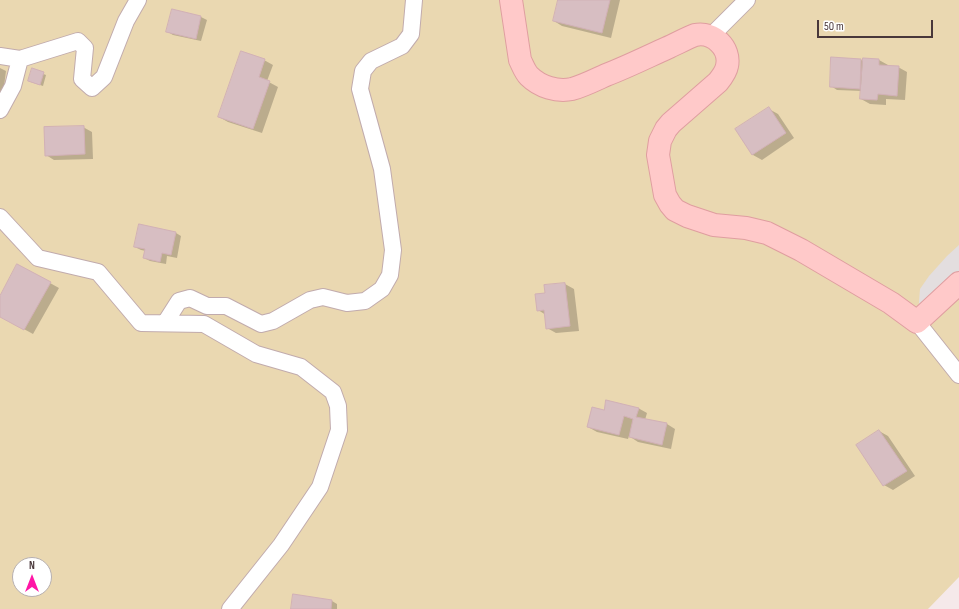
<!DOCTYPE html>
<html>
<head>
<meta charset="utf-8">
<style>
	body { margin:0 }
	#map { position:relative; width:959px; height:609px; overflow:hidden; background:#f5e9ea; font-family:"Sofia Sans Condensed",sans-serif }
	canvas { display:block }
	.north { position:absolute; left:12px; top:557px; width:40px; height:40px; box-sizing:border-box; background:#fff; border:1px solid #b6afb0; border-radius:50%; rotate:0deg; font-size:11px; font-weight:700; line-height:16px; text-align:center; color:#49373a }
	.north::after { content:''; display:block; margin:auto; width:14px; height:18px; background:#ff16a6; clip-path:polygon(50% 0,100% 100%,50% 72%,0 100%) }
	.scale { position:absolute; left:817px; top:20px; width:116px; height:18px; box-sizing:border-box; border:2px solid #49373a; border-top:0; padding-left:5px; font-size:12px; line-height:14px; white-space:nowrap; color:#49373a; -webkit-text-stroke:3px #fff; paint-order:stroke }
</style>
</head>
<body>
<div id="map">
<canvas width="959" height="609"></canvas>
<div class="north">N</div>
<div class="scale">50 m</div>
</div>
<script>
const ctx = document.querySelector('canvas').getContext('2d');
ctx.lineJoin = 'round';
function paint(path, color) {
  ctx.fillStyle = color;
  ctx.fill(path, 'evenodd');
}
function strokePath(path, color, width, dash) {
  ctx.strokeStyle = color;
  ctx.lineWidth = width;
  ctx.lineCap = dash ? 'butt' : 'round';
  ctx.setLineDash(dash || []);
  ctx.stroke(path);
}
paint(new Path2D(`
	M0,0H959V577L928,609H0ZM20,565H44V589H20Z`), '#ead8b1');
paint(new Path2D(`
	M959,245V272L918,315L920,289L929,276L947,256Z`), '#e3dedf');
paint(new Path2D(`
	M559,0H620L611,38L562,26L554,21Z
	M173,10L201,17L207,20L201,41L173,35L168,32Z
	M832,58L861,60L863,61L864,59L879,60L888,65V67H898L907,72L905,100L886,99V105L870,104L861,99L862,91L837,90L831,86Z
	M264,60L273,65L267,81L278,87L262,133L228,122L219,117Z
	M0,68L6,71L3,94H0Z
	M33,70L46,75L43,86L31,82Z
	M769,109L778,114L794,138L762,160L753,155L736,130Z
	M83,127L92,132L93,159L54,160L46,155Z
	M176,233L181,236L177,258L167,256L166,264L150,261L144,258L146,251L141,250L135,247Z
	M50,283L59,288L33,334L0,316V298Z
	M565,284L574,289L579,331L556,333L547,328L546,315L538,310L546,294L545,286Z
	M638,408L647,413L645,420L667,424L675,429L671,449L638,442L629,436L628,439L597,432L588,427L605,411Z
	M879,431L888,436L915,476L893,490L884,485Z
	M332,601L337,604V609H292Z`), '#0003');
const building = new Path2D(`
	M558,0H610L602,33L553,21Z
	M172,9L201,16L196,39L166,32Z
	M241,51L265,59L259,77L270,81L253,129L218,117Z
	M831,57L861,59L860,89L830,87Z
	M863,58L879,59V65L899,66L897,96L878,94L877,100L860,99Z
	M32,68L44,72L40,85L28,81Z
	M769,107L786,133L752,155L735,129Z
	M84,126L85,154L45,156L44,127Z
	M139,224L176,232L171,255L162,253L160,262L143,258L145,249L134,247Z
	M17,264L51,282L24,330L0,317V296Z
	M565,283L570,326L546,329L544,310L537,311L535,294L545,293L544,285Z
	M606,400L639,408L636,417L667,423L662,445L629,437L633,419L624,416L619,435L587,427L592,407L604,410Z
	M879,430L907,471L883,486L856,445Z
	M293,594L332,600L331,609H291Z`);
paint(building, '#d7bec2');
strokePath(building, '#d2b1b6', 1);
const street = new Path2D(`
	M711,36L747,0
	M0,56L20,59L78,41L85,48L82,79L92,88L104,77L126,21L138,0
	M0,110L13,86L20,59
	M0,217L38,258L98,272L141,323L204,324L256,354L301,367L333,392L338,406L339,430L320,487L281,545L230,609
	M917,322L959,375
	M165,323L179,301L190,298L207,306H226L261,324L273,321L310,300L323,297L347,303L365,301L382,289L390,275L393,250L382,169L360,89L363,71L371,61L402,46L411,34L414,0`);
const secondary = new Path2D(`
	M511,0L520,60C523,66 525,72 529,76C540,87 557,92 572,89C583,86 595,80 606,75C627,67 647,57 667,48C676,44 687,38 695,35C713,31 731,48 727,66C726,72 722,77 718,82L671,123L666,129L660,141L658,155L665,195L670,204L675,210L687,216L714,225L746,228L767,233L801,250L891,303L917,322L959,283`);
strokePath(street, '#c1abad', 18);
strokePath(secondary, '#df9ea0', 24);
strokePath(street, '#fff', 16);
strokePath(secondary, '#ffc9c9', 22);
</script>
</body>
</html>
